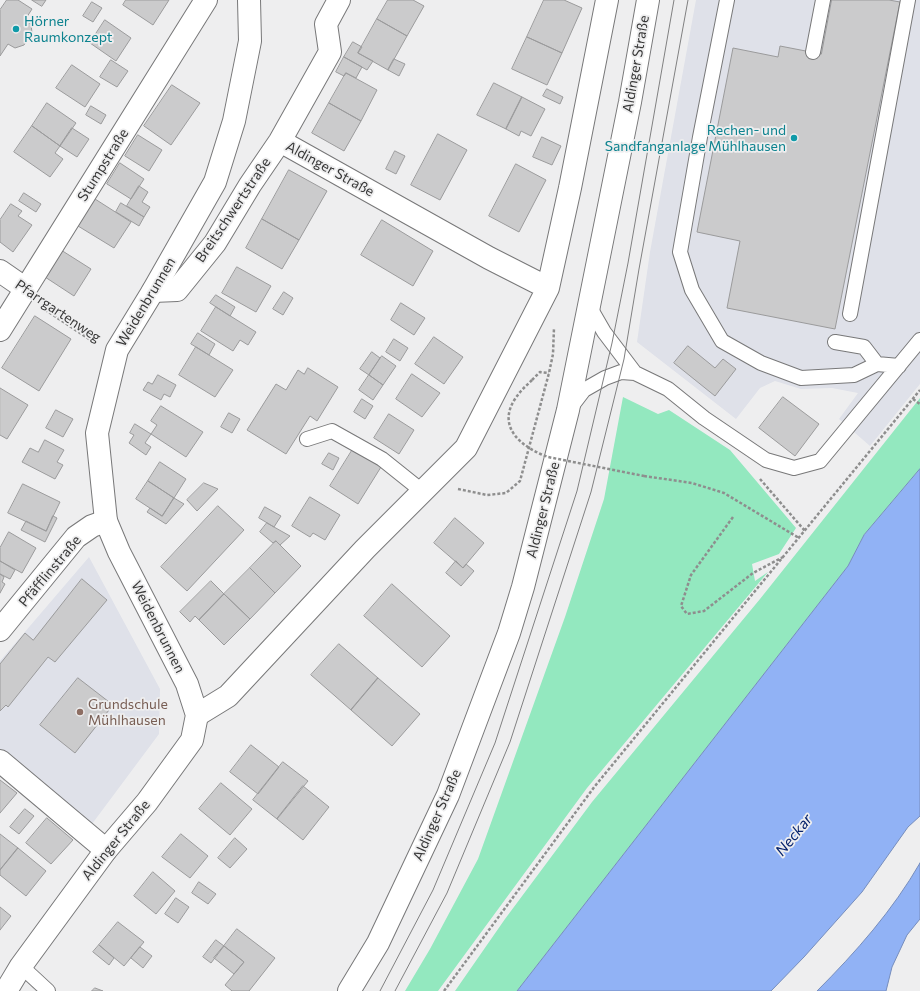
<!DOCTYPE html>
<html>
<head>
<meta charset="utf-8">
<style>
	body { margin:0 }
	canvas { display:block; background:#eeeeef }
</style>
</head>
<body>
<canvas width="920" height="991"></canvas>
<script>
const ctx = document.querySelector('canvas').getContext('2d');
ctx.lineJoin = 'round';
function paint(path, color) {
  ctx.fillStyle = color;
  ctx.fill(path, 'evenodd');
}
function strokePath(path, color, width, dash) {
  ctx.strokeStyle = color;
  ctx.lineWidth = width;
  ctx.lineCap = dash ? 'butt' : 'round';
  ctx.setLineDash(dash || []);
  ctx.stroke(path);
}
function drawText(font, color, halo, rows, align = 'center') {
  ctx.font = font + ' Commissioner,sans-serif';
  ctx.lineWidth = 3.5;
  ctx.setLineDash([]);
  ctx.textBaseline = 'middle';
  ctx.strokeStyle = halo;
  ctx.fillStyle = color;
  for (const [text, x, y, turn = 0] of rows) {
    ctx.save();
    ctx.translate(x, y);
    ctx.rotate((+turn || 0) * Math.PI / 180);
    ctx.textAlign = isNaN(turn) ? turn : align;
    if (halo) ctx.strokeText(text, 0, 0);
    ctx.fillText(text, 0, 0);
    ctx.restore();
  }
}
paint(new Path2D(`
	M696,0H920V384L870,446L839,419L858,393L832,388L801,389L775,381L760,388L736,419L637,342L650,252Z
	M89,557L160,689L159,734L89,828L0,751V661Z`), '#dfe1e9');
paint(new Path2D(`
	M623,397L658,414L669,410L730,450L796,528L779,554L752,564L755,581L768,572L587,788L438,991H405L430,949L478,859L565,617L604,499Z
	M920,398V469L864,535L848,566L517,991H455L505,919L592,802L760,599Z`), '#93e8bf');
const water = new Path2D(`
	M920,469V816L908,827L862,892L804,957L771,991H517L848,566L864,535Z
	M920,863V919L907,935L892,967L886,991H817C856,952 893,910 920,863Z`);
paint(water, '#91b2f5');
strokePath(water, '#768dbc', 1);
const building = new Path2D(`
	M7,0H18L32,9L25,20L31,24L32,33L24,45L15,48L8,44L0,56V10Z
	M32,0H46L42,6Z
	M126,0H169L153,25L123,5Z
	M388,0H413L424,6L407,36L377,19Z
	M544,0H564L582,8L562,53L527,37Z
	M832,0H889L900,2L835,329L727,308L740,241L697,232L733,48L778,57L780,46L821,54Z
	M92,2L102,8L93,22L83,16Z
	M377,19L407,36L388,70L358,53Z
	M105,20L131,38L116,61L90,43Z
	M527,37L562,53L547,85L512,69Z
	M353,42L362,47L358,53L373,61L367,70L344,57Z
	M344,57L362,67L356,78L346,73L344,76L336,72Z
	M394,59L405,64L399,76L388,70Z
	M111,60L128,71L117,87L100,77Z
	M72,65L100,84L85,107L56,88Z
	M346,73L377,90L361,121L329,103Z
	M494,83L522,97L506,129L477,115Z
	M172,85L200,103L171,145L144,126Z
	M547,89L563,97L560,104L543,96Z
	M522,97L545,109L531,136L521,131L519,136L506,129Z
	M47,103L76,123L60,146L32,126Z
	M329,103L361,121L344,151L312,133Z
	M91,106L106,115L101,124L86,115Z
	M32,126L60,146L55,153L63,159L50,177L14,152Z
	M72,128L89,139L77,157L60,146Z
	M438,134L467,150L440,200L411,185Z
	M138,135L162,150L149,171L125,156Z
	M542,137L561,146L552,165L533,157Z
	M395,151L405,156L396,174L386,169Z
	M120,163L144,179L131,199L107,184Z
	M516,164L546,180L519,232L489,216Z
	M289,170L327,191L299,240L262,219Z
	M139,186L148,192L142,202L150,207L144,217L127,206Z
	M24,193L41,204L36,212L19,201Z
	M95,199L131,222L114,248L78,226Z
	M121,203L144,217L139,226L116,212Z
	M11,204L22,211L18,216L32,225L13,252L0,242V220Z
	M262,219L299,240L282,269L246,248Z
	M382,220L433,251L413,286L361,255Z
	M61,250L91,269L74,296L45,277Z
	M237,267L271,286L256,312L222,293Z
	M284,292L293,298L283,315L273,309Z
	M216,295L235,307L230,316L210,303Z
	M401,303L425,318L414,335L391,320Z
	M216,307L256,332L248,345L240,340L233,351L201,331Z
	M35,316L71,339L39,391L2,368Z
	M198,333L215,344L209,355L191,344Z
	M434,337L463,357L444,384L415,364Z
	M394,339L408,348L400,361L386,352Z
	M688,346L715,368L723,359L736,369L715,396L674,363Z
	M196,347L233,370L215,397L179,375Z
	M372,352L380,358L369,375L360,369Z
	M382,356L396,366L383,385L369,375Z
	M308,368L338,387L317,421L310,416L286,454L247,430L276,384L286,390L298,370L304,374Z
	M412,374L440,393L422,417L396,399Z
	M158,375L176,385L170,397L164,394L161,400L143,390L148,382L152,384Z
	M369,375L383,385L373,400L359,390Z
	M0,388L28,405L7,439L0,435Z
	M783,397L819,424L795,456L759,428Z
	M362,399L373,406L365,419L354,412Z
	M161,406L203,432L186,457L151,434L157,425L151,421Z
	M56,410L73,419L63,437L46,428Z
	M229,413L240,419L232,433L221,427Z
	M389,414L414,430L399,454L374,438Z
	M135,424L151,434L145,443L151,447L146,455L129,443L134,435L130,433Z
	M45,440L64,450L57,462L63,465L55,479L22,462L30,448L38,452Z
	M353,449L381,467L358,504L330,486Z
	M329,453L339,458L333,470L322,464Z
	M160,462L186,479L174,498L148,481Z
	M148,481L174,498L162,516L136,499Z
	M204,483L218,489L197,511L187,500Z
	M23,484L60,502L46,531L8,513Z
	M310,497L340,515L325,540L313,533L310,537L292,526Z
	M174,498L184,504L166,524L147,512L150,508L162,516Z
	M218,506L244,530L187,591L161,567Z
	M265,507L281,516L274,527L259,518Z
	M53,516L57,518L45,542L21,530L26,521L46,531Z
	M455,518L484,543L463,568L434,543Z
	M267,523L274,527L290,536L280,545L276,541L273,543L260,532Z
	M9,532L36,548L22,573L0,561V548Z
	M276,541L301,566L275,593L250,568Z
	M0,561L15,570L10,579L0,574Z
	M456,561L463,568L466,564L474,571L461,586L446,573Z
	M250,568L275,593L250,619L224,594Z
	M0,574L4,577L2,582L5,584L0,593Z
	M82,579L107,600L55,662L48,657L8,707L6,705L0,711V664L25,633L33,640Z
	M211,581L224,594L199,620L195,616L190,622L180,612Z
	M392,584L450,636L422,667L364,616Z
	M224,594L250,619L224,645L199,620Z
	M339,644L378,678L351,710L311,675Z
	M78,678L113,705L75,753L40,725Z
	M378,678L420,714L392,746L351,710Z
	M251,745L279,767L258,794L230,772Z
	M283,762L308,781L277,819L253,800Z
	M0,780L17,793L0,813Z
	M221,783L252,809L230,835L199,809Z
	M303,786L329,807L303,840L277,819Z
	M25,809L34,816L19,834L10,827Z
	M47,818L73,840L51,864L26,843Z
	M0,834L18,848L0,870Z
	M181,834L208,856L190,878L162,857Z
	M235,838L247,849L230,868L218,858Z
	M18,848L46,871L26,896L0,875V870Z
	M153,872L175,891L156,914L134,896Z
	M199,882L216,894L208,904L192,893Z
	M176,898L189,907L178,923L165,914Z
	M0,907L11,916L0,930Z
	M118,922L144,942L124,966L99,945Z
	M237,929L275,958L249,991H232L225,985L244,962L224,946Z
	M216,940L224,946L211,963L203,957Z
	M99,945L114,958L109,965L93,952Z
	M224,946L244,962L234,974L214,958Z
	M140,947L152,956L143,968L131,958Z
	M95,988L103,991H92Z`);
paint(building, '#cbcbcc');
strokePath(building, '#9b9b9c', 1);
const service = new Path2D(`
	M727,0L700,137L680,252L692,290L722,341L761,363L801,378L854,375L877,364L899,366
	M813,52L823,0
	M589,306L604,332L635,373
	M850,314L908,0
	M835,342L864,347L877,364
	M571,407L584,390L605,378L621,372L635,373L668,389L704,418L766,460L794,468L820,461L920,340
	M307,439L332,431L382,459L422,491
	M21,966L48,991`);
const minor = new Path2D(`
	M280,141L489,258L548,288
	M0,271L26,289
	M153,291L177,290L215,243L250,185L280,141L330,52L326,24L339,0
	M0,330L206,0
	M0,630L76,537L92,526L106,521
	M197,715L228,696L365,549L466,448L548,288L570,188L607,0
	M0,761L106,850`);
const tertiary = new Path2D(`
	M6,991L21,966L106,850L147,802L192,740L197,715L187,684L119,552L106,521L97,433L117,350L153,291L215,182L234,121L250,41L249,0`);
const secondary = new Path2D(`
	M349,991L378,943L448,795L509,633L523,587L568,410L630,102L648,0`);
strokePath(service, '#787879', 16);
strokePath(minor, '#787879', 24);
strokePath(tertiary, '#787879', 24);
strokePath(secondary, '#787879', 24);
strokePath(new Path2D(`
	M45,302L99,338
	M41,307L95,343
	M532,380L540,372L549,373
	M913,399L920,404
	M644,476L692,483L724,493L799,538
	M760,479L805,531
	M458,489L487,495L506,493L520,481L549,373L553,354L554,328
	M733,517L691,575L681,606L687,614L704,611L753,573L783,557
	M444,991L595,786L920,390`), '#8e8e8e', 2.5, [3, 2]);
strokePath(service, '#fff', 14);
strokePath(minor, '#fff', 22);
strokePath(tertiary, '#fff', 22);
strokePath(secondary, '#fff', 22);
strokePath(new Path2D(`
	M380,991L433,890L495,743L577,491L612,343L628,263L674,0
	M395,991L447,893L510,742L591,492L624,359L639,269L688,0`), '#808081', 1);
strokePath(new Path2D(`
	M532,380C526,386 520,391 515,399C496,428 523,448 548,457L644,476`), '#8e8e8e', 2.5, [3, 2]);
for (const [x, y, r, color] of [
	[16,29,4,"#0f9aa8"],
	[794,138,4,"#0f9aa8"],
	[80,712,4,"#8d6e63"]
]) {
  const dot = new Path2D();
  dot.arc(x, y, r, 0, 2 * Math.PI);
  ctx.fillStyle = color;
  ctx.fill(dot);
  strokePath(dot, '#eeeeef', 1.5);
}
drawText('14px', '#0d838f', '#eeeeef', [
	["Hörner",24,21],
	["Raumkonzept",24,37],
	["Rechen- und",786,130,"right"],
	["Sandfanganlage Mühlhausen",786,146,"right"]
], 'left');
drawText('14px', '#383838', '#eeeeef', [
	["Aldinger Straße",636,64,-80],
	["Stumpstraße",103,165,-58],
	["Aldinger Straße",330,169,29],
	["Breitschwertstraße",233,210,-56],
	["Weidenbrunnen",146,302,-59],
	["Pfarrgartenweg",58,311,34],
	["Aldinger Straße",543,510,-76],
	["Pfäfflinstraße",50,571,-50],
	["Weidenbrunnen",158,627,63],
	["Aldinger Straße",437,815,-66],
	["Aldinger Straße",116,840,-51]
]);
drawText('14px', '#785e54', '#eeeeef', [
	["Grundschule",88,704],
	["Mühlhausen",88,720]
], 'left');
drawText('italic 15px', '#06236d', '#eeeeef', [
	["Neckar",794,835,-51]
]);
</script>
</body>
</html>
